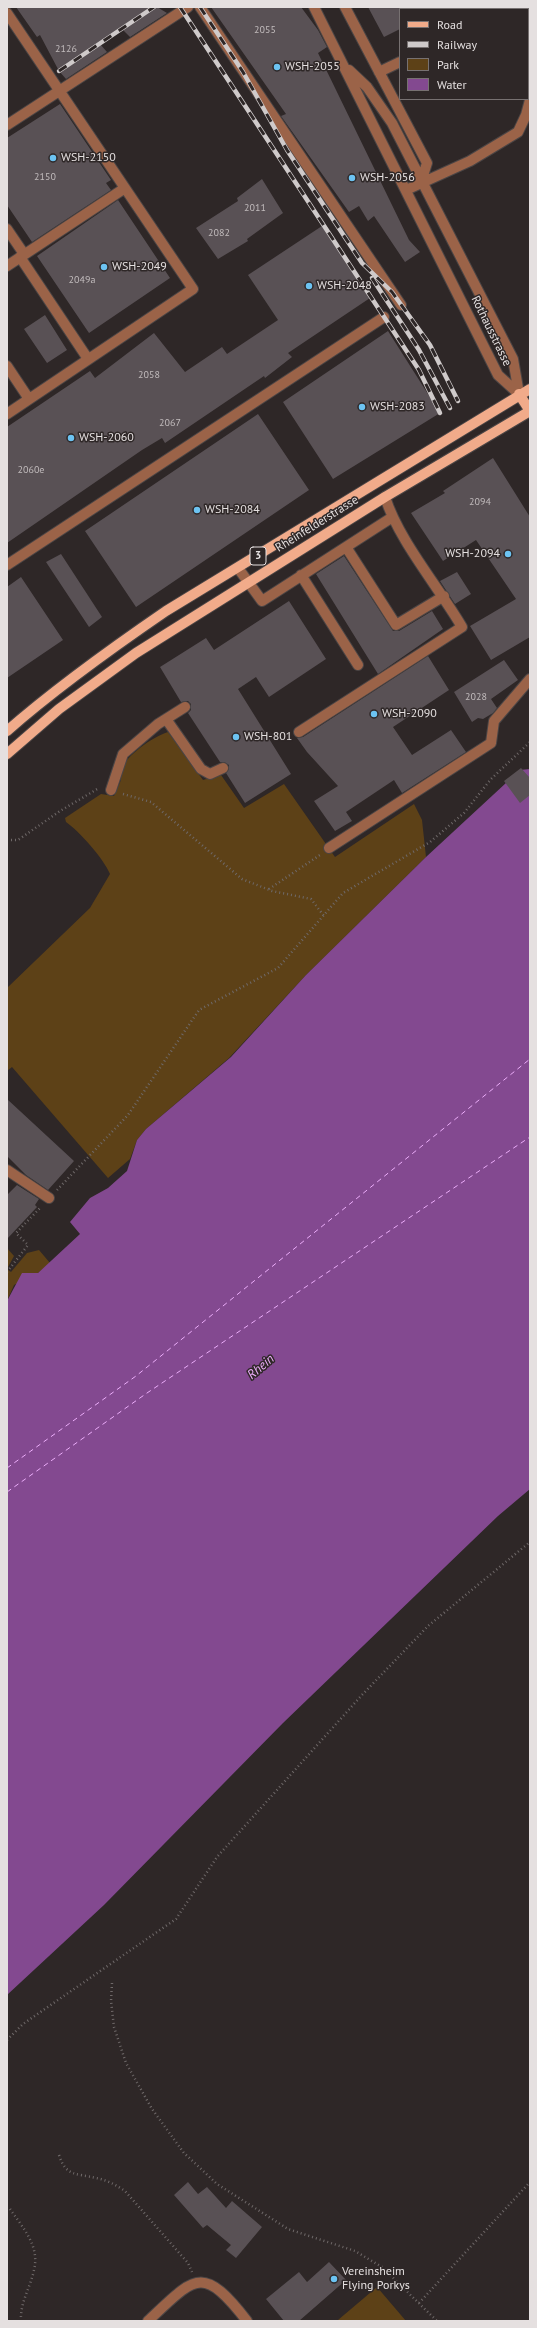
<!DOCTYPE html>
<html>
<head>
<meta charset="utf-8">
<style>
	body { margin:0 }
	#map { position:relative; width:537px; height:2328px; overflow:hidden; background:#2e2727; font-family:"PT Sans",sans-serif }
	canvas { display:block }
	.frame { position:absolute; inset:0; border:8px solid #e5e0e0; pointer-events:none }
	.legend { position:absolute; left:399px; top:8px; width:130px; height:92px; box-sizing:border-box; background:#2e2727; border:1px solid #777171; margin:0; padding:5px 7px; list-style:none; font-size:12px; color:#e5e0e0 }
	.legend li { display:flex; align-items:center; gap:8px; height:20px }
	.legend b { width:20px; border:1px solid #777171 }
</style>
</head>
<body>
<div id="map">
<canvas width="537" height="2328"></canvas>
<div class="frame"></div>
<ul class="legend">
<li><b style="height:5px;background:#f1ab8a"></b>Road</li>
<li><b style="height:5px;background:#cfcaca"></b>Railway</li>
<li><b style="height:11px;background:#5d4117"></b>Park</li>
<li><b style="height:11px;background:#834990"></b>Water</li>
</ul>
</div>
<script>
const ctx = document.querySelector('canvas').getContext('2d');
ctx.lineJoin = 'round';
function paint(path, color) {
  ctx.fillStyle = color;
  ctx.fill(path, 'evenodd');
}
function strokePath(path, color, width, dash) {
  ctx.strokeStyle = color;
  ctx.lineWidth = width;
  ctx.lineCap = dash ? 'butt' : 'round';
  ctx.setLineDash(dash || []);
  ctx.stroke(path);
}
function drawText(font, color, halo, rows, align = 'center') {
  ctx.font = font + ' "PT Sans",sans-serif';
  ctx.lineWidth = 3;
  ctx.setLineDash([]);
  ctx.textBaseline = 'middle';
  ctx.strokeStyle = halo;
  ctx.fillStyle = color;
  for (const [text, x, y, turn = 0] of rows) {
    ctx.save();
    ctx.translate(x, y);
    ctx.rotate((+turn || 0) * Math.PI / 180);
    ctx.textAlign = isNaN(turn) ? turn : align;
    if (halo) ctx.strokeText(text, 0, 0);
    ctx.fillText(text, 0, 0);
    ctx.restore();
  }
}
paint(new Path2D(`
	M168,732L203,780L221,775L244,808L284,784L335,857L414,804L422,820L426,857L306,975L229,1058L146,1129L137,1140L130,1159L108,1178L12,1067L7,1071V988L90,908L110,874C104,859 79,831 66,822L65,818L101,794L114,796L121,780L119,771C128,755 150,738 168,732Z
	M7,1248L14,1256L7,1269L11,1272L27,1253L39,1250L50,1263L38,1273L14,1285L7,1301Z
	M377,2287L406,2321H339L338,2320Z`), '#5d4117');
paint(new Path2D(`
	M530,769V1489L498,1516L283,1723L104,1905L7,1995V1301L22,1273H38L80,1234L70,1222L90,1198L108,1188L127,1171L137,1140L146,1129L231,1057L306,975L426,857L520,770Z`), '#834990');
strokePath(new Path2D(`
	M7,1468L136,1376L530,1059
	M7,1492L147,1393L530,1137`), '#ecadfa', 1, [5, 4]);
paint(new Path2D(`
	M16,7H157L167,13L130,37L122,29L100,44L107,52L66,79L59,71L40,35L37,37Z
	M211,7H301L318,30L327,47L318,53L409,240L420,252L405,262L374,216L368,221L359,206L349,212L281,116L286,114Z
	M368,7H400V29L384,37Z
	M60,104L111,180L106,183L111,190L32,242L7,205V138Z
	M262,179L283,213L247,239L248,241L218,259L196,228L238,201L237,198Z
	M118,200L170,278L89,333L37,256Z
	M322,226L370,298L288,353L292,357L265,378L264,376L165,443L162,438L142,450L7,543V427L90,371L95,378L154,333L185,372L222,347L227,354L278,320L248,275Z
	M45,315L67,350L47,363L24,329Z
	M388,331L440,413L333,479L283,402Z
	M258,414L309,490L136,607L85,531Z
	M493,458L530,517V637L491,660L470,626L516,599L476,540L443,561L411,513L445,493L443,491Z
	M61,554L102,617L89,627L46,562Z
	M344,556L393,631H399L432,611L443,629L378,674L316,574Z
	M457,572L471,594L455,604L440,581Z
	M21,577L63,640L7,678V587Z
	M289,601L326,659L269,697L256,677L238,689L291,774L245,803L226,773L229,769V765L224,762H220L188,713L191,710V704L188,701L181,702L160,667L206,638L214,650Z
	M428,656L449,690L393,727L412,755L451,730L466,752L402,793L394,780L346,812L352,821L335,831L314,801L338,786L307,752L297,738L303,737Z
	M504,660L518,680L491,699L497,708L493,713L483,719L478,718L472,722L454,692Z
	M521,768L530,778V795L520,803L504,781Z
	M7,1099L74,1161L48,1190L26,1175L7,1156Z
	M17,1185L39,1199L35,1205L37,1207L7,1239V1195Z
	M188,2182L198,2194L207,2187L226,2208L232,2201L262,2227L236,2258L226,2250L231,2245L207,2225L203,2228L174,2195Z
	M329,2262L346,2280L299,2321H284L266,2299L299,2272L307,2282Z`), '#595155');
const minor = new Path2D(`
	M200,7L401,305
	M314,7L498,375L519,394
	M345,7L427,163L421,182
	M506,9L510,7
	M7,13L193,289L7,414
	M349,70L367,87L392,123L513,359L519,394
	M379,72L400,62
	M7,125L188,7
	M406,190L470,161L518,132L526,115L530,100
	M7,229L24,254
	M20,257L88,359
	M7,266L125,188
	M7,366L29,399
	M346,547L396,625L444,596
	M7,565L384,317
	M238,568L262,601L391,518
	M301,575L358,665
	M166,719L201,769L210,774L223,768
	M299,732L462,627C438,586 399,541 385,497
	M111,790L123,754L158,724L185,707
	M329,848L491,743L494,721L530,679
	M7,1170L49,1198
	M148,2321C195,2277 202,2263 247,2321`);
const major = new Path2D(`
	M519,394L530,411
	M7,731C57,687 112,648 166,611L530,389
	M7,754L59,709L136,653L385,497L530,411`);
strokePath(minor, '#4b4545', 12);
strokePath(major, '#4b4545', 12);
strokePath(new Path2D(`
	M123,794L151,802L242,879L272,891L311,899L324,916
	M7,840H18L60,811L99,788
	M269,889L320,855
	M57,1190L128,1115L199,1010L278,968L343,893L430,842L464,813L491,779L530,742
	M7,1272L28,1245L16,1233L41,1207
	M112,1983L111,2001L114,2027L126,2063L152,2109L184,2153L217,2184L288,2229L355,2251L382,2267L437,2321
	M7,2040L23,2024L176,1919L217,1857L362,1695L428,1626L530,1542
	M59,2155C66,2177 76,2173 96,2178C107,2180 116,2185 125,2191L188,2263L192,2272
	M10,2209C23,2228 40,2246 34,2270C30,2289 20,2302 21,2321
	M419,2303L530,2182`), '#6f6969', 2.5, [1, 3]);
strokePath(minor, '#9b6348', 10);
strokePath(major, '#f1ab8a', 10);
const rail = new Path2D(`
	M180,7L419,370L440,413
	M200,7L243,72L287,150L362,263L392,292L430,345L458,401
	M59,71L154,7
	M372,278L419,350L450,408`);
strokePath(rail, '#cfcaca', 4.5);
strokePath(rail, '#2e2727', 3, [9]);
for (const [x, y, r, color] of [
	[277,67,4,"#6cc3f2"],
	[53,158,4,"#6cc3f2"],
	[352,178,4,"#6cc3f2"],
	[104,267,4,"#6cc3f2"],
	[309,286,4,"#6cc3f2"],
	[362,407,4,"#6cc3f2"],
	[71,438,4,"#6cc3f2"],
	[197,510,4,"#6cc3f2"],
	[508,554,4,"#6cc3f2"],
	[374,714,4,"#6cc3f2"],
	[236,737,4,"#6cc3f2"],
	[334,2279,4,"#6cc3f2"]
]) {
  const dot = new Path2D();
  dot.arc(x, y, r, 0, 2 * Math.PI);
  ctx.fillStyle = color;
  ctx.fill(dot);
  strokePath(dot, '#2e2727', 1.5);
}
drawText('10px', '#c2bcbd', null, [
	["2055",265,30],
	["2126",66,49],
	["2150",45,177],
	["2011",255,208],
	["2082",219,233],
	["2049a",82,280],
	["2058",149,375],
	["2067",170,423],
	["2060e",31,470],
	["2094",480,502],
	["2028",476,697]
]);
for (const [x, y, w] of [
	[258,556,16]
]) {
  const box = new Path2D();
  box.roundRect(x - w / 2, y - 9, w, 18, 3);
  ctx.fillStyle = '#2e2727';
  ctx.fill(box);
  strokePath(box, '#e5e0e0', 1);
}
drawText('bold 11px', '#e5e0e0', null, [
	["3",258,556]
]);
drawText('12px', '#e5e0e0', '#2e2727', [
	["WSH-2055",285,67],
	["WSH-2150",61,158],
	["WSH-2056",360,178],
	["WSH-2049",112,267],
	["WSH-2048",317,286],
	["WSH-2083",370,407],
	["WSH-2060",79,438],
	["WSH-2084",205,510],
	["WSH-2094",500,554,"right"],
	["WSH-2090",382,714],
	["WSH-801",244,737],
	["Vereinsheim",342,2272],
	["Flying Porkys",342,2286]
], 'left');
drawText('12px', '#e5e0e0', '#2e2727', [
	["Rothausstrasse",491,331,64],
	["Rheinfelderstrasse",317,524,-32]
]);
drawText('italic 13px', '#ecadfa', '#2e2727', [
	["Rhein",261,1367,-40]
]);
</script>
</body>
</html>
